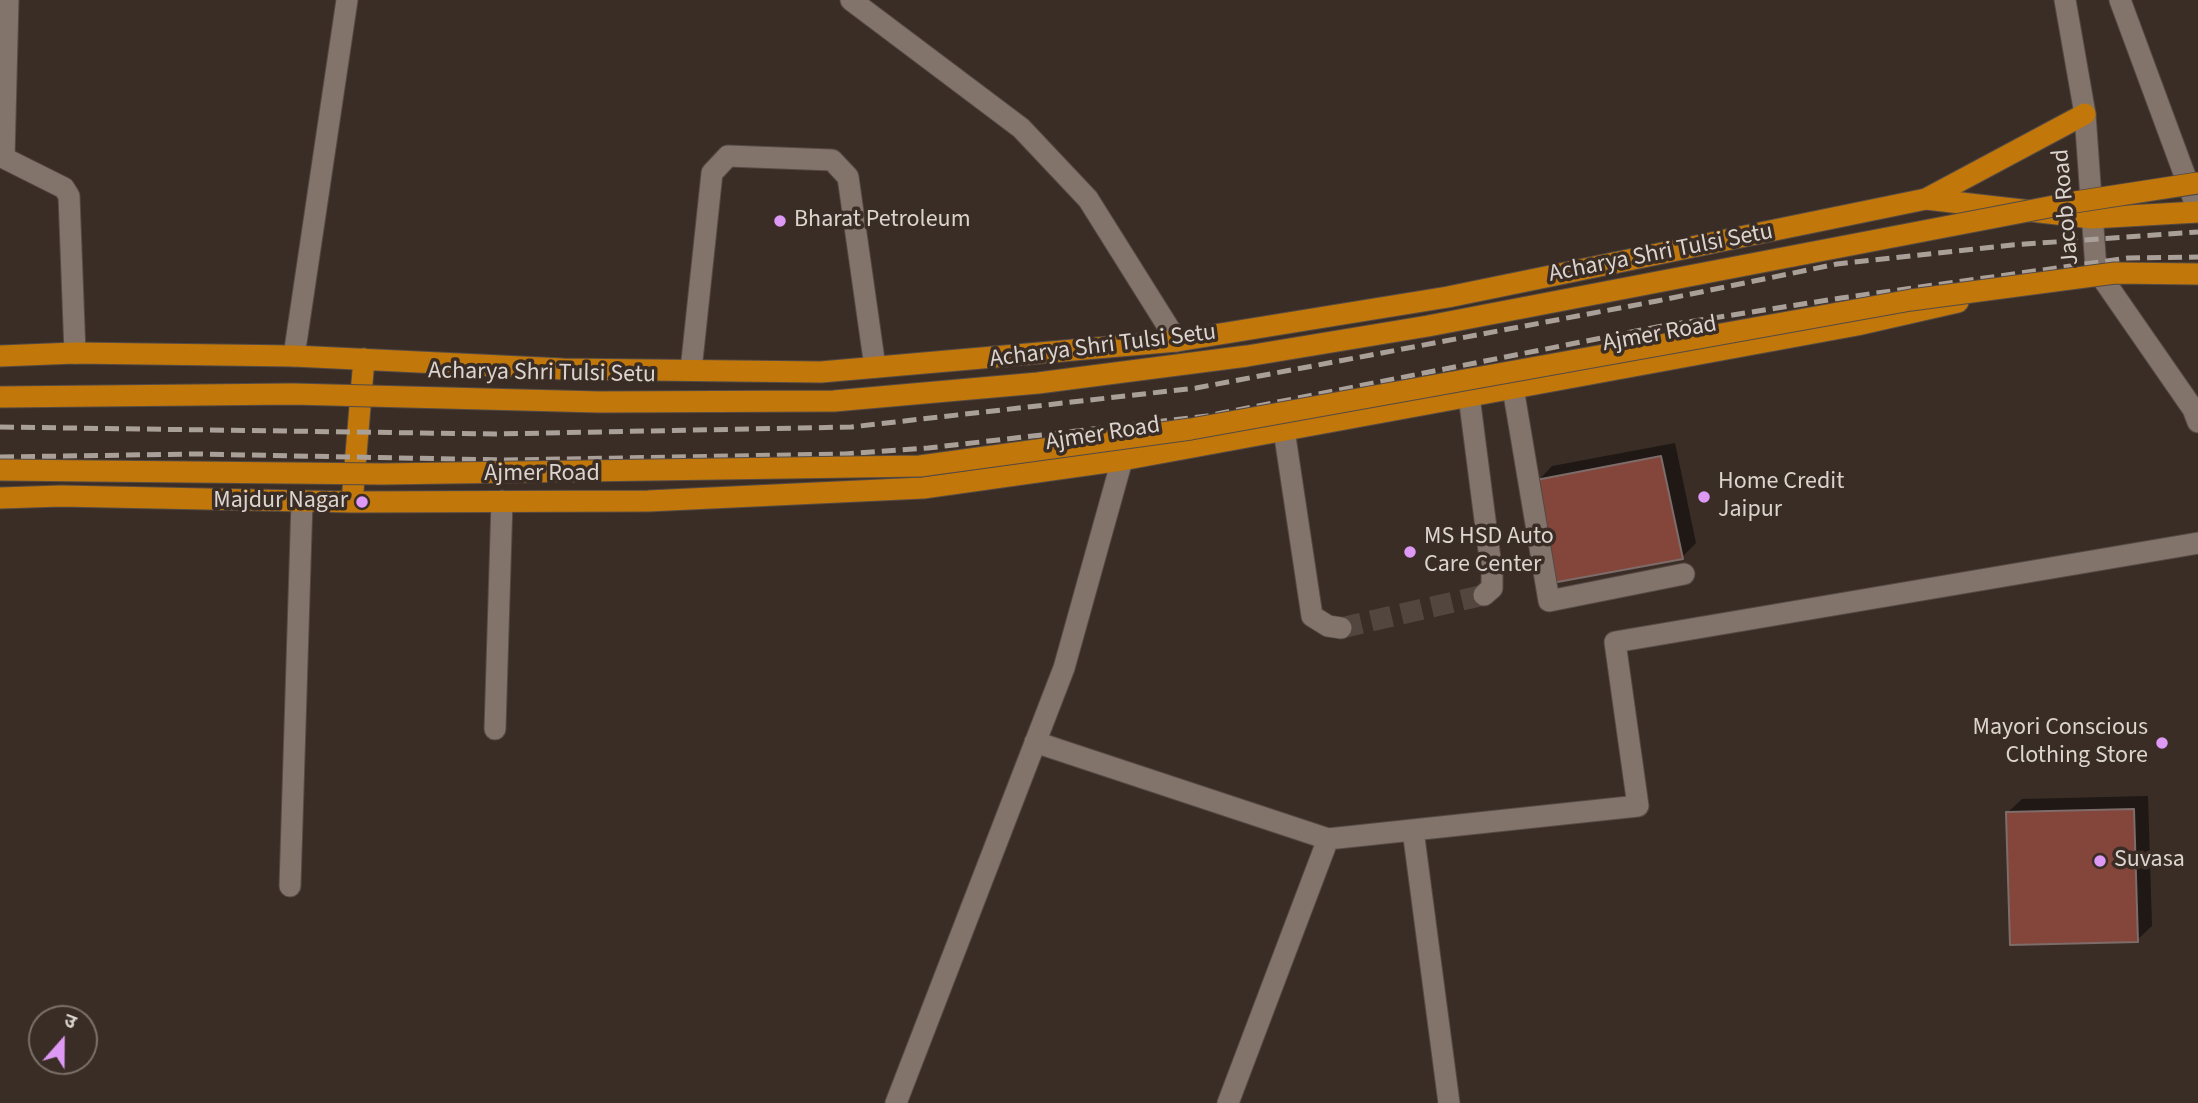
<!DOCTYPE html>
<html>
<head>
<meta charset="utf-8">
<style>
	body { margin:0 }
	#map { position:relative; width:2198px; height:1103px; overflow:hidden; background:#3a2d26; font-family:"Source Sans 3","Noto Sans Devanagari",sans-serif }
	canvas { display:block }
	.north { position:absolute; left:28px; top:1005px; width:70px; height:70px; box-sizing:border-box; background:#3a2d26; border:2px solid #7b706a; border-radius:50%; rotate:21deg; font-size:19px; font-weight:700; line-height:28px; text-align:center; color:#dcd4cf }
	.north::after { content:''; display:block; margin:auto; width:24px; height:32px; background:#dd99f4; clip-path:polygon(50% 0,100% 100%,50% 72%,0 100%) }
</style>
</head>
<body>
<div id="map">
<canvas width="2198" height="1103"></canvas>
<div class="north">उ</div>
</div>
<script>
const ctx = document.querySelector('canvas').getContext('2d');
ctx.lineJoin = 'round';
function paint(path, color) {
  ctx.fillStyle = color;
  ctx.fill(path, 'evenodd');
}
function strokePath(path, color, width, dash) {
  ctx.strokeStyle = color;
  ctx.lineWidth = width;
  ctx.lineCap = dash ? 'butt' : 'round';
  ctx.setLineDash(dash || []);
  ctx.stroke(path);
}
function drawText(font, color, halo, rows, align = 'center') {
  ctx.font = font + ' "Source Sans 3",sans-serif';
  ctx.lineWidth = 7;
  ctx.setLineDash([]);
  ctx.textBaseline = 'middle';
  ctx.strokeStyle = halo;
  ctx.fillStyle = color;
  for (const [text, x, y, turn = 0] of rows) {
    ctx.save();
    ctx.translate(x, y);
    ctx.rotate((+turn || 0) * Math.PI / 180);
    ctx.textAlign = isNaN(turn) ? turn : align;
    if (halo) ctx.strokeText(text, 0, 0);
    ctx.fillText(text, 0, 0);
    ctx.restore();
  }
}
paint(new Path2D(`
	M1675,443L1696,543L1682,557L1538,481L1552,466Z
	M2148,796L2152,926L2137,940L2007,813L2022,799Z`), '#0007');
const building = new Path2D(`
	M1661,456L1683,559L1552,583L1536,480Z
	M2134,809L2138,942L2010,945L2006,812Z`);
paint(building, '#84453b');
strokePath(building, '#7d6c69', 2);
strokePath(new Path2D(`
	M1341,628L1484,595`), '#52463f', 21, [21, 10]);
const minor = new Path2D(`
	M8,0L4,158L64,188L69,196L75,353
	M851,0L1021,128L1088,199L1177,341
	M2065,0L2085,114L2096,269L2193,409L2198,422
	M2120,0L2198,211
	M294,356L347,0
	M691,370L712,173L728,156L832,160L848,177L875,367
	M1513,388L1549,601L1684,574
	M1469,396L1492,574V588L1484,595
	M1284,430L1312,616L1328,626L1341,628
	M495,729L502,501
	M1035,742L1328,839L1228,1103
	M1413,830L1449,1103
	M1328,839L1638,806L1615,642L2198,543
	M290,886L302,501
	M896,1103L1064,668L1122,460`);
const highway = new Path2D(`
	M1926,199L2085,114
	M0,356L75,353L294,356L563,369L821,372L1177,341L1448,297L1926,199L2092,218L2198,212
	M0,498L61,496L352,502L648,501L923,488L1122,460L1857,325L1958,302
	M352,502L364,359`);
strokePath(minor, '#554a45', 23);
strokePath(highway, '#554a45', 23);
strokePath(minor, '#82736b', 21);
strokePath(highway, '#c17709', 21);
strokePath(new Path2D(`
	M0,427L495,434L851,427L1196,388L1657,301L1837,264L2012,245L2198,232
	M0,457L197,454L505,460L845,454L928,448L1207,416L1662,326L1841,298L2128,258L2198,257`), '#aaa09a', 5, [14, 7]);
const highwayBridge = new Path2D(`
	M0,397L293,394L599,402L834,401L1038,383L1247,356L1428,326L2075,202L2198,183
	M0,470L383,474L920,466L1191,429L1911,300L2115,273L2198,274`);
strokePath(highwayBridge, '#554a45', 23, []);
strokePath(highwayBridge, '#c17709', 21);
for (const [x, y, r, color] of [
	[780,221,7,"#dd99f4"],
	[1704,497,7,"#dd99f4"],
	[362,502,7,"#dd99f4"],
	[1410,552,7,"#dd99f4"],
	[2162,743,7,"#dd99f4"],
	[2100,861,7,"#dd99f4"]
]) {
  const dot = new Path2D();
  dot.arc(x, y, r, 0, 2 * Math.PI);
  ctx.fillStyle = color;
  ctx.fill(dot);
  strokePath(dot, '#3a2d26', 2.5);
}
drawText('24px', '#dcd4cf', '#3a2d26', [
	["Jacob Road",2067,207,-95],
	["Acharya Shri Tulsi Setu",1661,254,-11],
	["Ajmer Road",1660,335,-10],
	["Acharya Shri Tulsi Setu",1103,347,-7],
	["Acharya Shri Tulsi Setu",542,374,1],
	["Ajmer Road",1103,435,-9],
	["Ajmer Road",542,475]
]);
drawText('24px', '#dcd4cf', '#3a2d26', [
	["Bharat Petroleum",794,221],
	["Home Credit",1718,483],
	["Jaipur",1718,511],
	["Majdur Nagar",348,502,"right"],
	["MS HSD Auto",1424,538],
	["Care Center",1424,566],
	["Mayori Conscious",2148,729,"right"],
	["Clothing Store",2148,757,"right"],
	["Suvasa",2114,861]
], 'left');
</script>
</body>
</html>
